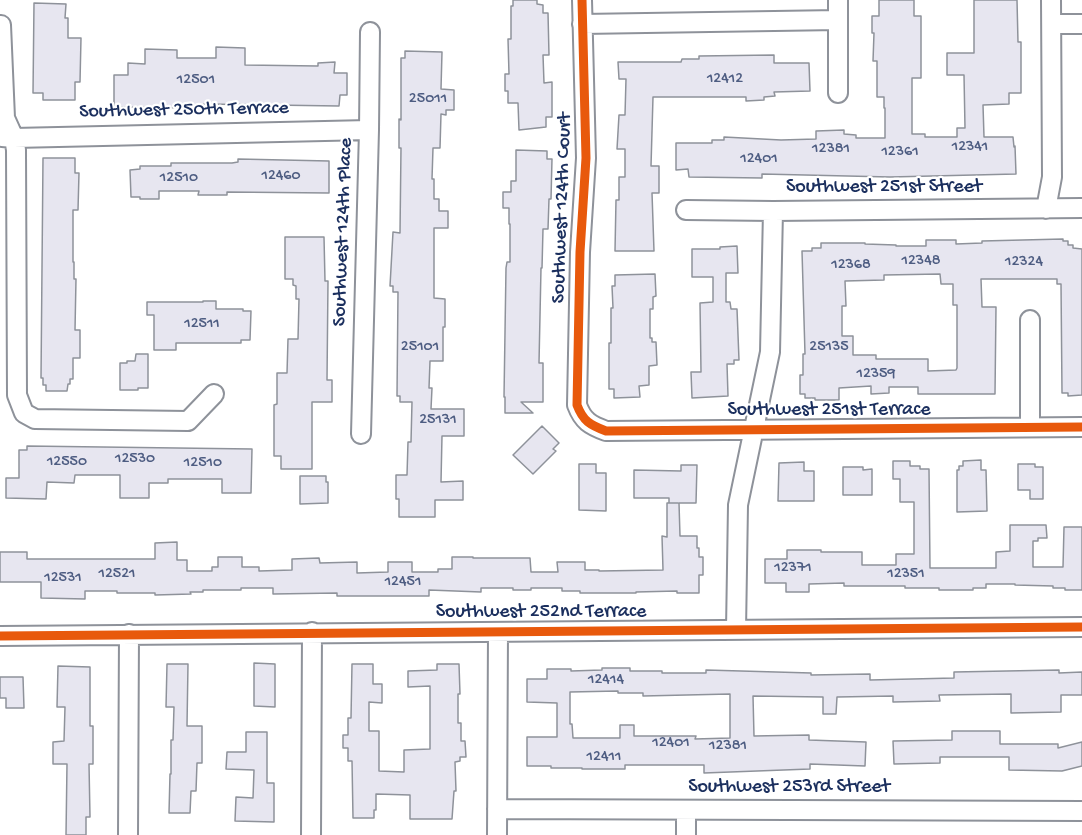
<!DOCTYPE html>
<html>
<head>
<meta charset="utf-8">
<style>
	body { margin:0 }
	canvas { display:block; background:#fff }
</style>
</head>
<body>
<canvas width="1082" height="835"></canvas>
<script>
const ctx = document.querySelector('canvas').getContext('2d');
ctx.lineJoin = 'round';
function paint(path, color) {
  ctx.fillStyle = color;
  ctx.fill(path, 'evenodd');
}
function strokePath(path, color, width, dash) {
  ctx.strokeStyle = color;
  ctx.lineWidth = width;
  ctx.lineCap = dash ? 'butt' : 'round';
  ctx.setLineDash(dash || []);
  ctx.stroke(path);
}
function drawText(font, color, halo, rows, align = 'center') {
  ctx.font = font + ' "Gochi Hand",sans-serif';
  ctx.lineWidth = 4.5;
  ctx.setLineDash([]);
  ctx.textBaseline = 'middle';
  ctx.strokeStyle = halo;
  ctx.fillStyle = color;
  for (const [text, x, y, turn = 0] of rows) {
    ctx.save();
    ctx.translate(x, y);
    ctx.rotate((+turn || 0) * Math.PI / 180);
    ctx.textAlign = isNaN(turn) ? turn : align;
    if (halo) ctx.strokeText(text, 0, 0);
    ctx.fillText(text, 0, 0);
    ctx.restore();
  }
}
const building = new Path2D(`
	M513,0H537V4L543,5V13H548L549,55H543L544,83L552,82V117H546V127L519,130L518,103H508V91H505V74H509L508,39H511V6H513Z
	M879,0H914V16H921V78H912V134H925V137H957V128H965L964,75H947V53H974V0H1017L1018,42H1021V93H1009V104L983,105L984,137H1013L1014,147L1015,146L1016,174L890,177L762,174V178L689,177L688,169L676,170V143H712V140H724V137L781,140L816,139V131L844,130V134L856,135V138H885V108H884V97H877V61H873L874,33H872V16H879Z
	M34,3L66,4L65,18H68V38H81L80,82H75V100H43V93H33Z
	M216,47L245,48V65L318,66V63L335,62L334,73H347V95H340L339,106L204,104L203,108L114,107V75H128V63L145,64V49L177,50V58H216Z
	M405,51L442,52L441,89L454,90V110H446V115L441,114L440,148H433L432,179H434V199H439V211H448V228H434V298L445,299V327H443V361H430L429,388H432L431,409H464V436H442L441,482L463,481V500H435V517H399V499H396V475H407L408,442H411L412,402H400V396H397L398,292H393V286H390L393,232L400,233L401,148H399V119L401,120V58H405Z
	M774,55V63H809L810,91L774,92L775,96L764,97V100L746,101V97H653L651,166H659V193H652L654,251H615L616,200H619V177H625V149H617L619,115H625L626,79H619L618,62H681L682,59H699V56Z
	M516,150L547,151V159H552L551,199H549L548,229H543L542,268H541L539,363H543V402H521L533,413H505V397H504L506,268L507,262H510V224H509V208H503V192H511V181H516Z
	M43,158H75V173H79L78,210H73V262H74V279H76L75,330H80V358H73V379H70V384H68L67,391H46V385H43V378H41Z
	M238,159L329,161V193L227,192V195H198L199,191H159V199H140V197H131L130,170L140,169V166H171V163H232L238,162Z
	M285,237H324L325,281H328L327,380H332V402H312V469H281V456H274V405L277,404V373H287L288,339H298L299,299H296V286L293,285V279H285Z
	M1063,239V241H1068V245H1073V248L1082,249V395L1068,396V393H1062L1061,284H1057V279H981L982,307H996L995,394H918V387H889V393L871,394V386L839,388V400H815V398H805V394H800V375H803V354H805L802,251H812V248H821V243H865V244L896,245V246H926V240H956V244L982,243V241ZM940,274L941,284H953V305H957V368L956,370L928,371V359H876V355H853V336H842V306H846L845,281L884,280V275Z
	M737,246L738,273H726V302H730L731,309H737L739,360H734V364H727L728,396L692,398L691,372H701L700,303L713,302V277H692V249H720V247Z
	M655,274L656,296L653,297V309H650V338H652V342H656L657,365L649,366V385L639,386L640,397L614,398V389H609V343H611V308H613L612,286H615V275Z
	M203,301H216V309H243V311H251L250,340H241V343H176V350H154V315H147V302H203Z
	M136,354H148V388H138V390H120V363H127V361H135Z
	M542,426L559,443L553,449L556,451L533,474L513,455Z
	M27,446L252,449L251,493H222V479H168V483H149V498H120V475H75L74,483L47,482L46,499L6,498V478H19V450H27Z
	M981,460V470H986L987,511L957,512V470H959V466H963V461Z
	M893,461H910V466H920V469H929L930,568H996V552L1010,551V525H1046L1047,538H1038V541H1033V567H1063L1064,527H1082V590H1065V588H1053V586L1015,585V584H986V588H973V590H939V588H905V586H844V583L809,584V592H786V583H765V559H787V550H821V552H862V565H896V554H914V502H900V479H893Z
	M804,462V471H814V501H778L779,463Z
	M579,464H596V473H606V511L579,510Z
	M1018,464H1035V467H1043V499H1030V490H1018Z
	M681,465H697L696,503H679L680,536H697V548H699V557H703V575H699V593H677V591L636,592V593H580V591H562V588H531V590H513V588H481V592L429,590V596H337V593L273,594V588H241V590H203V592H190L191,594L155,595V593H117V591H85V599L41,598V582H0V552H27V559H155V543L177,542V560H187V571H212V567H218V557H242V567H259V571L292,570V559L319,558L320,563L357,562V573L388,572V562H412V572H438V569H452V557H473V558H530L531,572H558L557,562H585V570H599V571L663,570L662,536L667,537V503H678H669V498H634V470L681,471Z
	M843,467H863V470L872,469V495H843Z
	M300,476H326V482H328V503L300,504Z
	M254,663L275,664V707L254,706Z
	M167,664H188L187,726H202V763H197L196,791H191L190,813H169L170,774H171V740H173L174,707H166Z
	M352,664H373V684H382V703L369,702V731H379V771L404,772V750L430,749V686L408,687V671L437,670V664H459L460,694H458V723H461V741H465L466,757H460V761L455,762L456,791H454L452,819H410V795L376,794V810H374V818H353L352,761H348V748H343V735H348V718H351Z
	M58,666L90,667V726H93V764H89L90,817H86V835H66L67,764H53V742L64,741L65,707H57Z
	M602,668H630V671H662V673H706V670L811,673V675L870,674V680L954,678V672L1059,670V673L1082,672V695H1061V712L1011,713V694L939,695L940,701L893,702V696L837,697L836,714H823V697L753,696L754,736L809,735V740L866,742L865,766L810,764V769L704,773V765H625V769H582V768H551V766H527V737H557V703L527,702V679H547V669H571V671L602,670ZM618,691V693H643V696L730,694V738L695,739L696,736H634V725H620V738H573L572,724H570V692Z
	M0,677H23L24,708H6V698H0Z
	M952,731H1000V744H1058V748L1082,742V766L1062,771L1009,770V757H940V763L894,764L893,741L952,740Z
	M246,732H267V783H274V822L235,821L236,797L253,798L254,770L226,769L227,752H246Z`);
paint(building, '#e7e6f0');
strokePath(building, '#8e929a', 1.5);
const street = new Path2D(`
	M582,0L586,158L580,252L577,405C583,421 590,425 606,431L1082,427
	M582,24L838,20
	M1052,24H1082
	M1,25L5,118L14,138L16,150L17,395L24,413L35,419L188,421L214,394
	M838,93V0
	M2,137L14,138L369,130
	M1046,209L1052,177L1051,0
	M686,210L773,211L1082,208
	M1030,427V320
	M361,434L369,130L370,32
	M736,630L738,505L770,352L773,211
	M0,636L1082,627
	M497,809L1082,811
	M128,835L129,634
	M311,835L312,632
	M497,835L498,632
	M686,835V810`);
strokePath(street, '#8e929a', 22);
strokePath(street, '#fff', 18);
strokePath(new Path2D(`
	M582,0L586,158L580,252L577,405C583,421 590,425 606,431L1082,427
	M0,636L1082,627`), '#e8590c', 9);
drawText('16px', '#4e5d82', null, [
	["12412",725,80],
	["12501",196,81],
	["25011",428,100],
	["12341",970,148],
	["12381",831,150],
	["12361",900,153],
	["12401",759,160],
	["12460",281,177],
	["12510",179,179],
	["12348",921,262],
	["12324",1024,263],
	["12368",851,266],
	["12511",202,325],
	["25101",420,348],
	["25135",829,348],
	["12359",876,375],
	["25131",438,421],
	["12530",135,460],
	["12550",67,463],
	["12510",203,464],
	["12371",793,569],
	["12521",117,575],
	["12351",906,575],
	["12531",63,579],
	["12451",403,583],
	["12414",606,681],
	["12401",671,744],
	["12381",728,747],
	["12411",604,758]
]);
drawText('20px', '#1b2f5e', '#fff', [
	["Southwest 250th Terrace",184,111,-1],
	["Southwest 251st Street",884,188],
	["Southwest 124th Court",563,208,-88],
	["Southwest 124th Place",344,232,-88],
	["Southwest 251st Terrace",829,411],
	["Southwest 252nd Terrace",541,613],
	["Southwest 253rd Street",789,788]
]);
</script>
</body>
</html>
